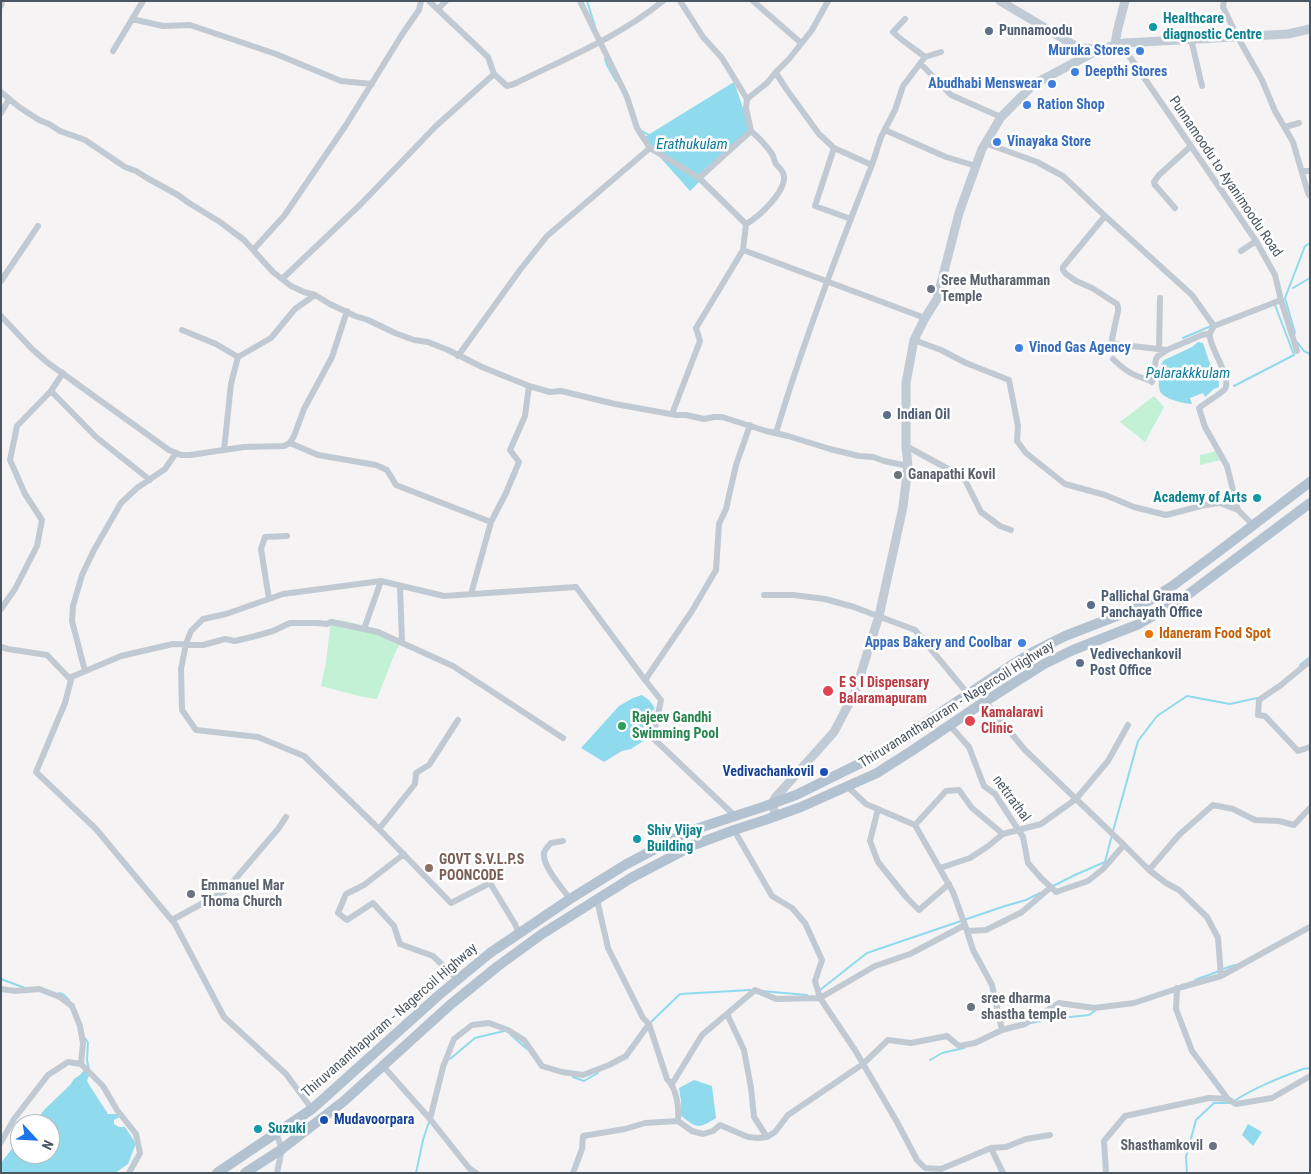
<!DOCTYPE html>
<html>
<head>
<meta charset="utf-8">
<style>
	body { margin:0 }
	#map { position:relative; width:1311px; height:1174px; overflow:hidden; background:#f5f3f3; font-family:"Roboto Condensed",sans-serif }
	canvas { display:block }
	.frame { position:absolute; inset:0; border:2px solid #4a5661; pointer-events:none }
	.north { position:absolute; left:10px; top:1114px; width:50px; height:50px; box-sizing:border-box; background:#fff; border:1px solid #b7bbc0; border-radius:50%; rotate:115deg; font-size:14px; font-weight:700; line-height:20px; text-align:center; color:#4a5661 }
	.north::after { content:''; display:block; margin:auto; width:18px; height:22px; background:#1a73e8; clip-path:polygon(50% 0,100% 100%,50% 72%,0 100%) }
</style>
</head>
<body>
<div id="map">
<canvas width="1311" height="1174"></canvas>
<div class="frame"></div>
<div class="north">N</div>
</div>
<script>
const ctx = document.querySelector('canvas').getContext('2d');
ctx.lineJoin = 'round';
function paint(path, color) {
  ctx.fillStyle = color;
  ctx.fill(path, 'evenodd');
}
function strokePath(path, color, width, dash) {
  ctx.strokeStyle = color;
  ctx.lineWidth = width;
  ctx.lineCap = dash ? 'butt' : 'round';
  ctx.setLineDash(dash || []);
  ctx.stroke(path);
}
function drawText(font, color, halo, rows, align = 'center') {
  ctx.font = font + ' "Roboto Condensed",sans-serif';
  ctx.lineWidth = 5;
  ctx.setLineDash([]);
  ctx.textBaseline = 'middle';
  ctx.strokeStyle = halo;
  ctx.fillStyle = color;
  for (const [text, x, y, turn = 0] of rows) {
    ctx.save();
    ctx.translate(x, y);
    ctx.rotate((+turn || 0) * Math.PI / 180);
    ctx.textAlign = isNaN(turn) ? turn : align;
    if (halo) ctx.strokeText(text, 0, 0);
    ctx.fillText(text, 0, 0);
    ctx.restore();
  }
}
paint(new Path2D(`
	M1154,396L1164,407L1145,442L1120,422Z
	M1216,451L1221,460L1200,465V455Z
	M331,619C357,622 378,629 401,642L394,655L377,699L363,697L321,686L326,662Z`), '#c3f1d5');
paint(new Path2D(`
	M734,82L751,131L690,191L643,138Z
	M1198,342L1203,343L1209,361L1219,382V387L1214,389L1205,397L1203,393L1190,398L1192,404C1185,404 1163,399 1160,391C1158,386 1159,380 1160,375C1160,369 1160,364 1164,360L1192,347Z
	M642,695L649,700L655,708C645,720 641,725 645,740L631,749L622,751L604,762L581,748L619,706L633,698Z
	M84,1070L89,1076L87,1080L88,1083L108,1114H117L120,1117L114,1120V1124L119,1127H125L135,1142V1146L128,1164L115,1173H1V1163L20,1138V1154H50V1124H33L45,1109L70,1085L74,1079L80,1075Z
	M694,1080L712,1086L716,1118C697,1130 697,1128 680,1115L681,1101L679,1088Z
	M1248,1124L1262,1132L1253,1146L1242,1135Z`), '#90daee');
strokePath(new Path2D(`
	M587,1L595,26
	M605,59L607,65L616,81
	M642,131L651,136
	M1293,288L1310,278
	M1295,333L1285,298L1305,246L1310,243
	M1183,338L1211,326
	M1297,342L1304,351L1310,354
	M1234,386L1294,355L1275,305
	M1300,665L1310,657
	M1113,831L1138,741L1157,716L1187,696L1230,704L1257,698
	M1053,886L1077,874L1105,862L1112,835
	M1223,969L1235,965
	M1,979L25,988
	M1195,980L1219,971
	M820,990L867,953L1005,906L1026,900L1040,893
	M762,991L807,995
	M59,993L64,995L69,1000
	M651,1022L680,994L750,990
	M1031,1023L1051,1019L1089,1015L1096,1010
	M510,1034L527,1049
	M85,1038L88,1043L87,1060L89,1070
	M450,1059L475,1038L504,1031
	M930,1060L942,1053L964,1048
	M573,1077L584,1081L598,1073
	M1234,1101C1256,1087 1279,1078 1303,1069L1310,1068
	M416,1173L423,1140L429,1122
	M1187,1173L1186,1157L1196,1120L1214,1103H1230`), '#90daee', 2);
strokePath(new Path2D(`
	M429,1L488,57L494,74L507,86L514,84C564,59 619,37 663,1
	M680,1L703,37L722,58L747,99
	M753,1L801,43
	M1224,1L1223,7L1237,36L1262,80L1275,111L1293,142L1308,193L1310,196
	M1,6L2,1
	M438,9L446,1
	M132,19L163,26L190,25L276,54L341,81L372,84
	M1191,39L1202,86
	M1121,44L1256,241L1275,275L1281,300L1214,326C1212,329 1209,333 1210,337C1211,350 1232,378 1225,389C1222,393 1205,403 1199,408L1205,427L1227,466L1238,510L1253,525
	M113,51L143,1
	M925,57L941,52
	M921,64L951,95L1001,117
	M776,73L787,90L819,134L834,148L872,165C837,253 803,342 776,433
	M1,92L19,107L39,120L49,124L60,131L85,140L125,167L136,171L147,178L178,195L189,203L220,222L244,240L273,272L291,286L304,292L315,295L330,304L355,316L368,320L395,333L414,340L428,342L448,350L482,367L529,386L550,392L561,391L615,404L676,415H686L704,419L714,417H722L766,431L788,436L830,449L859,456L873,457L884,461L908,466
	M1,113L9,99
	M1285,127L1299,123
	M885,130L946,157L976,166
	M985,143L1037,162L1063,176L1105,216L1192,295L1214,326
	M650,148L699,178L746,224L743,250L696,328L700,341L672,414
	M834,148L815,206L851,219
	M872,165L881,137L895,110L903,86L925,57C914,48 903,42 893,32L905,19
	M1302,171H1310
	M699,178L751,131
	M1175,208L1155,185L1154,182L1159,175L1191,146
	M1105,216L1063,267V270L1066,274L1076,281L1092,288L1117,304L1118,307V311L1112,339L1113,342L1114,344L1167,350
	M746,224C759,217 785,192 784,177C784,171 780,169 776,164C774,161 774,157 772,154C766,145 758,137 751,131L746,108L747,99L767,83L775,73L789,59L812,30L828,1
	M253,250L284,216L346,125L403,33L419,10L421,1
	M743,250L925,318
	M1241,251L1256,241
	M282,279L361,204L436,126L494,74
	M1,281L38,226
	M1281,300L1297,351
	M1,316L32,349L48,363L169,450L181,455H190L244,447L284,446L290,443L294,436L304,409L332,357L347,311
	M182,330L216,344L238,357
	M914,340L941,350L966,363L1009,380L1018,426L1017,441L1026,453L1065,484L1105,495L1134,507L1166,515L1205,505L1220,503L1238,510
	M1159,349L1160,298
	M458,356L520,270L547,236L650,148L637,128L627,97L580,1
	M1113,359C1120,366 1127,372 1137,376C1142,378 1147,379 1152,382L1156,359L1158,356L1167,350L1202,335L1207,334L1209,336
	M51,391L96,437L150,480
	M290,443L318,455L376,465L387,470L396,485L491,522
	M906,446L952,471L965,480L981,512L1000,526L1011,530
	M224,450L231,384L238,357L271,338L295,309L315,295
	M400,586L402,643
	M471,594L491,522L506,493L519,462L510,450L525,416L529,386
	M764,595H793L825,599L854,607L915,630L968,694
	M269,599L261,549L265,537L287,536
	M1,609L15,589L37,546L42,520L25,494L10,460L17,426L51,391L63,373
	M364,629L381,581
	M1,647L8,649L47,655L71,680L65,703L36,772L96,829L175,924L224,1017L286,1074L312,1109
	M1310,661L1281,685L1259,700L1258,715L1265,716L1298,751L1310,747
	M85,671L72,621L73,606L82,575L94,550L121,503L137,488L165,469L176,453
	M69,678L121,656L173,644L203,645L225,639L235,641L252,637L273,631L290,623H317L327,624L331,622L378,632L453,666L563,738
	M645,680L692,611L716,570L719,524L726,509L736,465L750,425
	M985,701L1024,749L1124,845
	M949,727L953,729L969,747L984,786L995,794L1023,837L1028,863L1041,878L1056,892L1088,881L1103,869L1124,845L1149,870L1166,883L1179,890L1207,917L1218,938L1221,976
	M848,787L866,804L915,825L953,892L966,928
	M878,809L870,841L878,862L907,898L919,910L949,884
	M915,825L946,791L959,790L972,808L1003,834
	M379,829L415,784L416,773L429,765L458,720
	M734,830L772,896L792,908L805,923L822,960L815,981L820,998L855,1050L897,1122L917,1160L925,1168L941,1169L991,1148L1006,1147L1026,1139L1050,1135
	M563,841L551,843C549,845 545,850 544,853C542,866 563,889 570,899
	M404,854L364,885L346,894L338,913L347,920L373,903L394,926L400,944L433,956L457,979
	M940,868L970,858L987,847L1003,834L1041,824L1076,799L1108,761L1128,725
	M1149,870L1179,835L1213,805L1233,809L1255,820L1279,821L1294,825L1310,808
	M597,900L608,948L643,1018L649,1024L667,1079C677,1089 679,1107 678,1121
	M172,920L225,891L278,829L286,817
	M519,934L515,924L490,883L451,903L379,829L304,756L258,737L196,730L182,710L181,669L186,644L191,631L203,619L226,614L283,594L381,581L444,596L576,587L645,680L661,700L653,738L735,816
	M1177,988L1176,1009L1192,1051L1228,1099
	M1,989L15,991L39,989L60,997L72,1006L80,1026L83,1043L81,1064
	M727,1014L744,1050L751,1088L754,1117L767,1137
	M1002,1030L992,985L973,950L967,931L986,930L1022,912L1051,887
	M383,1066L430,1119L469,1168L476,1173
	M672,1084L702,1035L755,990L776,999L820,998L875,966L910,954L965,925
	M430,1119L443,1067L454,1039L472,1025L489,1023L508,1030L524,1040L542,1066L562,1072L583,1075L609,1065L626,1056L649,1024
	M276,1133L282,1149L277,1173
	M1,1142L14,1119L48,1075L68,1062L81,1064L103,1086L117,1110L136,1134L140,1153L129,1173
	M991,1148L1003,1173
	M573,1173L582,1149L583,1136L625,1129L645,1123L678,1121L692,1131L703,1134L713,1131L720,1125L748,1137L758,1138L767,1137L775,1132L788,1115L863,1064L888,1040L911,1043L947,1036L959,1046L975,1043L1002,1030L1025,1024L1059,1003L1094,1008L1134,1003L1182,987L1221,976L1310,927
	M1106,1173L1104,1141L1125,1116L1209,1098L1228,1099L1236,1104L1272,1098L1310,1076`), '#c1cad2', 6);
strokePath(new Path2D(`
	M1000,1L1079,48L1100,49
	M1115,45L1117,32L1125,1
	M776,816L772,804L775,798L834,732L855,692L879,616L903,507L908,466L906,446V383L914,340L925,318L937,299L959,213L982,149L1001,117L1034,84L1100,49L1125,43L1288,34L1310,29`), '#c1cbd6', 9);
strokePath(new Path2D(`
	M217,1173L312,1109L439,995L490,953L570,899L625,865L687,832L735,816L760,808L796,795L869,759L903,738L1013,664L1033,652L1065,636L1127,612L1150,600L1171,587L1214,555L1310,482
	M245,1173L282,1149L344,1101L450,1005L498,966L542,934L631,878L694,845L734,830L765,820L801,807L877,773L913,750L981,704L1044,664L1073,650L1139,624L1182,599L1310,503`), '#b3c2d1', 10);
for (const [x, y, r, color] of [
	[1153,27,5,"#0f9aa8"],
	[989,31,5,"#5c6f8a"],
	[1140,51,5,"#3f7fe0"],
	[1075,72,5,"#3f7fe0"],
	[1052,84,5,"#3f7fe0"],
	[1027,105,5,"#3f7fe0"],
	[997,142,5,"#3f7fe0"],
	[931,289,5,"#6b7280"],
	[1019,348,5,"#3f7fe0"],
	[887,415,5,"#5c6f8a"],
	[898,475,5,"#6b7280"],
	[1257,498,5,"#0f9aa8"],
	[1091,605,5,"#5c6f8a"],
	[1149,634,5,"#e8710a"],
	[1022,643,5,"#3f7fe0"],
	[1080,663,5,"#5c6f8a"],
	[828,691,6,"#e0444e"],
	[970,721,6,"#e0444e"],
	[622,726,5,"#2e9e5b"],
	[824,772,5,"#1a4fb4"],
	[637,839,5,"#0f9aa8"],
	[429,868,5,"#8d6e63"],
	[191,894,5,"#6b7280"],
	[971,1007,5,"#6b7280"],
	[324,1120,5,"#1a4fb4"],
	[258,1129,5,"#0f9aa8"],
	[1213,1146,5,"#6b7280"]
]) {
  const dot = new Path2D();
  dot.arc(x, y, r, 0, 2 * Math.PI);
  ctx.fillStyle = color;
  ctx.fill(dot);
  strokePath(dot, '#fff', 2);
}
drawText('bold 14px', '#0d838f', '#fff', [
	["Healthcare",1163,19],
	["diagnostic Centre",1163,35],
	["Academy of Arts",1247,498,"right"],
	["Shiv Vijay",647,831],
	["Building",647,847],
	["Suzuki",268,1129]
], 'left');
drawText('bold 14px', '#4e5e75', '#fff', [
	["Punnamoodu",999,31],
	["Indian Oil",897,415],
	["Pallichal Grama",1101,597],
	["Panchayath Office",1101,613],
	["Vedivechankovil",1090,655],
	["Post Office",1090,671]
], 'left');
drawText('bold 14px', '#366cbe', '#fff', [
	["Muruka Stores",1130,51,"right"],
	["Deepthi Stores",1085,72],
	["Abudhabi Menswear",1042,84,"right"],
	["Ration Shop",1037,105],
	["Vinayaka Store",1007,142],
	["Vinod Gas Agency",1029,348],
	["Appas Bakery and Coolbar",1012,643,"right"]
], 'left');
drawText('14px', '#4a5661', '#fff', [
	["Punnamoodu to Ayanimoodu Road",1225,177,56],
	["Thiruvananthapuram - Nagercoil Highway",957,705,-32],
	["nettrathal",1011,799,54],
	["Thiruvananthapuram - Nagercoil Highway",390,1021,-41]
]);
drawText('bold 14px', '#5b616d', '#fff', [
	["Sree Mutharamman",941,281],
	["Temple",941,297],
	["Ganapathi Kovil",908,475],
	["Emmanuel Mar",201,886],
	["Thoma Church",201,902],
	["sree dharma",981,999],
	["shastha temple",981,1015],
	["Shasthamkovil",1203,1146,"right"]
], 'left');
drawText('bold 14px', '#c56008', '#fff', [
	["Idaneram Food Spot",1159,634]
], 'left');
drawText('bold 14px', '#be3a42', '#fff', [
	["E S I Dispensary",839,683],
	["Balaramapuram",839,699],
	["Kamalaravi",981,713],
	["Clinic",981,729]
], 'left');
drawText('bold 14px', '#27864d', '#fff', [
	["Rajeev Gandhi",632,718],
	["Swimming Pool",632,734]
], 'left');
drawText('bold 14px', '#164399', '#fff', [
	["Vedivachankovil",814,772],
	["Mudavoorpara",334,1120,"left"]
], 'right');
drawText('bold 14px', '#785e54', '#fff', [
	["GOVT S.V.L.P.S",439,860],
	["POONCODE",439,876]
], 'left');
drawText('italic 15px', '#0c7c9b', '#fff', [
	["Erathukulam",692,145],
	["Palarakkkulam",1188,374]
]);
</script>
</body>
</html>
